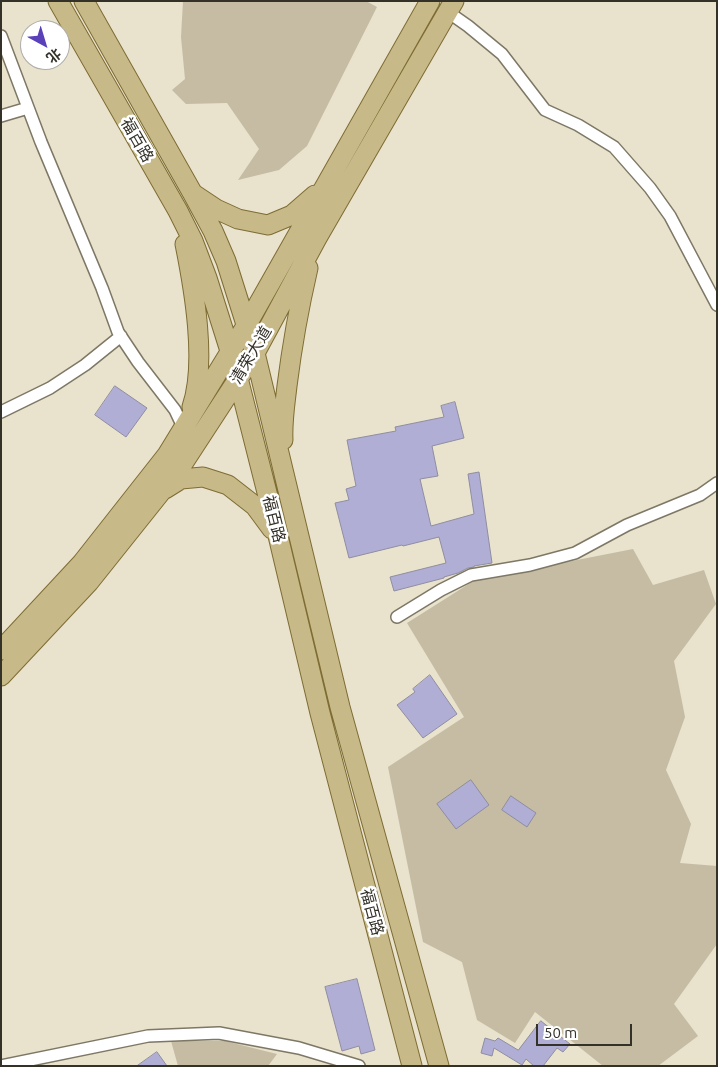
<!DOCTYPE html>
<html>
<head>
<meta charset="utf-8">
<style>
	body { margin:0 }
	#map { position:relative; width:718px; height:1067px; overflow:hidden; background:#e9e2cd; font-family:Ubuntu,"Noto Sans SC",sans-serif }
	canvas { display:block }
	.frame { position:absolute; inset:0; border:2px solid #343129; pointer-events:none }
	.north { position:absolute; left:20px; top:20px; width:50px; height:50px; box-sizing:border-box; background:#fff; border:1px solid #aeada9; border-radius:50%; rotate:141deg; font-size:14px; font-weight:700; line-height:20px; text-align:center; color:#343129 }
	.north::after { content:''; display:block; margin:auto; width:18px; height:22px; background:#5b41b9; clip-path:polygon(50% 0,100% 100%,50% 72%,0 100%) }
	.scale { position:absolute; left:536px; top:1024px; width:96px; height:22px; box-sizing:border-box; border:2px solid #343129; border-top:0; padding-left:6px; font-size:15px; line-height:18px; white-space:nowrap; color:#343129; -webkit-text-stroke:4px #fff; paint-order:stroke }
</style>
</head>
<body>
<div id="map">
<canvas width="718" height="1067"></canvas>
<div class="frame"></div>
<div class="north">北</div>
<div class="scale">50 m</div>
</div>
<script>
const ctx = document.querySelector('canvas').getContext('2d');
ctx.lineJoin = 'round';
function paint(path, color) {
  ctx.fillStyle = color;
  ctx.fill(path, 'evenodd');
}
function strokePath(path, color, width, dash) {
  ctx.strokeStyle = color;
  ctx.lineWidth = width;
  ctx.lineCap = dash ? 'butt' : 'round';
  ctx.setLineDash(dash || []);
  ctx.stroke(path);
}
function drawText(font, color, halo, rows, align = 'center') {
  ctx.font = font + ' Ubuntu,"Noto Sans SC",sans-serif';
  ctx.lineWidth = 5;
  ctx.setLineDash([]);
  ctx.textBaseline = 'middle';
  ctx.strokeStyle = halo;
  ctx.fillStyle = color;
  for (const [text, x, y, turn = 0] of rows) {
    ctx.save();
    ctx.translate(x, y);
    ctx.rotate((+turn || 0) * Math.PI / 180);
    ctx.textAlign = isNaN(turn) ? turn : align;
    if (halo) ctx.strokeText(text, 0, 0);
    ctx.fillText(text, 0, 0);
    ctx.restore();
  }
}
paint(new Path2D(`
	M183,1H366L377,7L307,146L279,170L238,180L259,149L227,103L186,104L172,90L185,79L181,37Z
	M633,549L653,585L704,570L716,604L674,661L685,717L666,770L691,824L680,863L717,866V944L674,1004L698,1036L658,1066H603L535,1012L515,1043L477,1020L462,962L423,942L388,767L464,717L407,623L475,580Z
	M171,1041H225L277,1054L268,1066H178Z`), '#c5bca3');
const building = new Path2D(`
	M115,386L147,408L126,437L95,415Z
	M455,402L464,438L432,446L438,476L420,479L431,526L474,514L468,474L479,472L492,563L474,566V567L468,568L458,573L444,577V578L394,591L390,577L446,563L439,537L403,546L402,545L349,558L335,503L349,500L346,489L356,486L347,440L396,431L395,427L444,417L441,406Z
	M430,675L457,714L423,738L397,705L415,692L413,689Z
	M471,780L489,805L456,829L437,804Z
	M511,796L536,813L527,827L502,810Z
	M357,979L375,1050L361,1054L359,1046L342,1051L325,987Z
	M541,1021L570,1044L563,1052L557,1048L543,1066H534L526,1059L522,1065L494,1048L492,1056L481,1053L485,1038L495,1041L498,1038L518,1050Z
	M157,1052L167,1066H137Z`);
paint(building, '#b0aed4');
strokePath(building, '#8e8da1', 1);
const minor = new Path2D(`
	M448,12L468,26L502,54L545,110L578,125L614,147L650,188L670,216L717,305
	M1,36L41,142L102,288L118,332L138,362L175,410L184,429
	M1,116L28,108
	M1,412L50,388L85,365L121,336
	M397,617L441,590L471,575L530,565L575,553L627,525L700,495L717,483
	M1,1066L148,1036L219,1033L299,1048L359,1066`);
const primary = new Path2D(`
	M58,1L178,211L193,241L207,278L230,351L238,378L279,540L320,713L412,1066
	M84,1L193,194L213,231L226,261L255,353L340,707L439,1066
	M195,195L216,209L238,219L268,225L292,215L315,195
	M185,244C194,289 207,363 192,407
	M283,440C282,422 285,404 287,386C292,346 299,307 308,268
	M165,489L181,479L203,477L228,485L255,506L272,529
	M1,650L82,563L167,455L246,326L430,1
	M1,676L89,582L180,468L255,353L317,238L454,1`);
strokePath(minor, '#7d7765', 14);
strokePath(primary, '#7d6c33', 21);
strokePath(minor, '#fff', 11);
strokePath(primary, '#c8b988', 19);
drawText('16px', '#343129', '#fff', [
	["福百路",137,140,60],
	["清荣大道",251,355,-59],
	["福百路",274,519,76],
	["福百路",372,912,75]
]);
</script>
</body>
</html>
